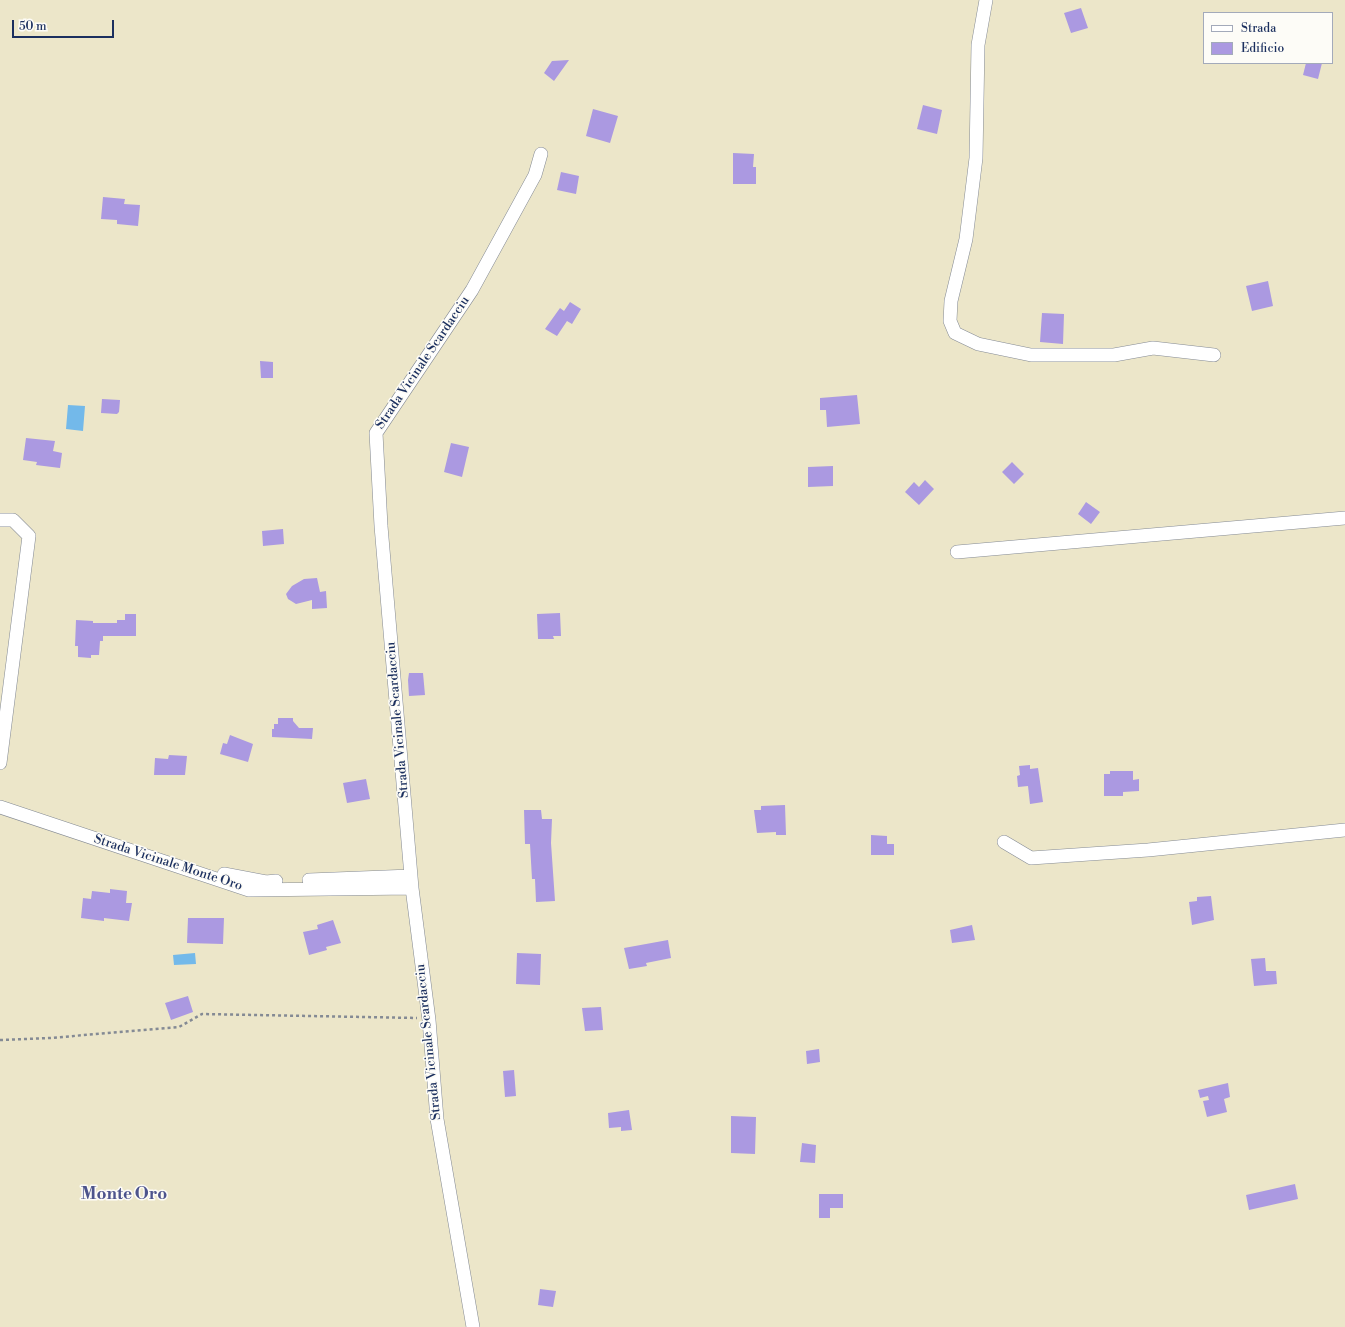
<!DOCTYPE html>
<html>
<head>
<meta charset="utf-8">
<style>
	body { margin:0 }
	#map { position:relative; width:1345px; height:1327px; overflow:hidden; background:#ece6c9; font-family:"Libre Bodoni",serif }
	canvas { display:block }
	.legend { position:absolute; left:1203px; top:12px; width:130px; height:52px; box-sizing:border-box; background:#fdfcf7; border:1px solid #a3aaba; margin:0; padding:5px 7px; list-style:none; font-size:12px; color:#1b2f5e }
	.legend li { display:flex; align-items:center; gap:8px; height:20px }
	.legend b { width:20px; border:1px solid #a3aaba }
	.scale { position:absolute; left:12px; top:20px; width:102px; height:18px; box-sizing:border-box; border:2px solid #1b2f5e; border-top:0; padding-left:5px; font-size:12px; line-height:14px; white-space:nowrap; color:#1b2f5e; -webkit-text-stroke:3px #fdfcf7; paint-order:stroke }
</style>
</head>
<body>
<div id="map">
<canvas width="1345" height="1327"></canvas>
<ul class="legend">
<li><b style="height:5px;background:#fff"></b>Strada</li>
<li><b style="height:11px;background:#ab99e1"></b>Edificio</li>
</ul>
<div class="scale">50 m</div>
</div>
<script>
const ctx = document.querySelector('canvas').getContext('2d');
ctx.lineJoin = 'round';
function paint(path, color) {
  ctx.fillStyle = color;
  ctx.fill(path, 'evenodd');
}
function strokePath(path, color, width, dash) {
  ctx.strokeStyle = color;
  ctx.lineWidth = width;
  ctx.lineCap = dash ? 'butt' : 'round';
  ctx.setLineDash(dash || []);
  ctx.stroke(path);
}
function drawText(font, color, halo, rows, align = 'center') {
  ctx.font = font + ' "Libre Bodoni",serif';
  ctx.lineWidth = 3;
  ctx.setLineDash([]);
  ctx.textBaseline = 'middle';
  ctx.strokeStyle = halo;
  ctx.fillStyle = color;
  for (const [text, x, y, turn = 0] of rows) {
    ctx.save();
    ctx.translate(x, y);
    ctx.rotate((+turn || 0) * Math.PI / 180);
    ctx.textAlign = isNaN(turn) ? turn : align;
    if (halo) ctx.strokeText(text, 0, 0);
    ctx.fillText(text, 0, 0);
    ctx.restore();
  }
}
paint(new Path2D(`
	M68,405L85,406L83,431L66,429Z
	M195,953L196,964L174,965L173,955Z`), '#73b9ea');
paint(new Path2D(`
	M1081,8L1088,28L1071,33L1064,13Z
	M569,60L554,81L544,73L552,61Z
	M1306,63H1322L1318,79L1303,75Z
	M923,105L942,110L937,134L917,129Z
	M593,109L618,116L610,143L586,136Z
	M733,153L754,154L753,167H756V184H733Z
	M561,172L579,176L576,194L557,190Z
	M103,197L125,199L124,204L140,205L138,226L117,224V220L101,219Z
	M1268,281L1273,306L1252,311L1246,286Z
	M570,302L581,309L572,324L567,321L557,336L545,329L560,308L564,311Z
	M1042,313L1064,314L1063,344L1040,342Z
	M260,361L273,362V378H261Z
	M857,395L860,424L827,427L826,410H820V398Z
	M102,399L120,400L119,412L117,414L101,413Z
	M26,438L55,441L53,451L62,453L60,468L36,465L37,462L23,460Z
	M451,443L469,447L462,477L444,472Z
	M1012,462L1024,474L1014,484L1002,472Z
	M833,466V486L808,487V467Z
	M925,480L934,489L919,505L905,492L914,482L919,487Z
	M1086,502L1100,512L1091,524L1078,514Z
	M283,529L284,544L263,546L262,531Z
	M317,578L320,592L326,591L327,608L312,609V600L296,604L288,599L286,594L292,586L304,579Z
	M560,613L561,636H553L554,639H538L537,614Z
	M125,614H136V636H103V641H100L99,655H91V658L78,657V646H75L76,620L93,621V623H117V620H125Z
	M409,673H423L425,695L409,696L408,680Z
	M278,718H293V721L299,728H313L312,739L272,737V729H274V724H278Z
	M230,735L253,744L248,762L220,754L223,743L227,744Z
	M169,755L187,756L185,775H154L155,758L168,759Z
	M1030,765V769L1038,768L1043,802L1030,804L1028,786L1018,787L1017,776L1020,775L1019,766Z
	M1110,771H1133V780L1139,779V791L1123,792V796H1104V774H1110Z
	M366,779L370,799L347,803L343,783Z
	M785,805L786,835H776V832L757,833L754,810H761V806Z
	M524,810H541L542,819H552L551,843L555,901L536,902L535,879H532L530,844H525Z
	M871,835L887,836V844H894V855H871Z
	M110,889L127,891L126,903H132L129,921L104,918V921L81,918L83,898L91,899L92,891L110,893Z
	M1211,896L1214,920L1192,925L1189,902L1197,901V897Z
	M188,918H224L223,944L187,943Z
	M333,920L341,943L326,947L327,950L309,955L303,932L318,929L317,925Z
	M972,925L975,940L952,943L950,930Z
	M668,940L671,958L646,963L647,966L629,969L624,948Z
	M517,953L541,954L540,985L516,984Z
	M1265,958L1266,971H1276L1277,984L1254,986L1251,959Z
	M188,996L193,1012L171,1020L165,1003Z
	M601,1007L603,1030L585,1031L582,1008Z
	M819,1049L820,1062L807,1064L806,1051Z
	M514,1070L516,1096L505,1097L503,1071Z
	M1228,1083L1230,1097L1224,1099L1227,1112L1207,1117L1203,1101L1209,1100L1208,1096L1200,1098L1198,1090Z
	M629,1110L632,1130L621,1131V1127L609,1128L608,1113Z
	M731,1116L756,1117L755,1154L731,1153Z
	M802,1143L816,1145L815,1163L800,1162Z
	M1295,1184L1298,1199L1249,1210L1246,1195Z
	M819,1194H843V1208H830V1218H819Z
	M540,1289L556,1291L553,1307L538,1305Z`), '#ab99e1');
const minor = new Path2D(`
	M986,0L978,45L976,158L966,239L951,301L950,321L955,333L978,344L1031,355H1114L1153,348L1214,355
	M0,520H13L29,536L0,763
	M957,552L1345,518
	M0,807L249,890L412,888
	M1004,842L1031,858L1148,850L1345,830
	M224,874L266,882L276,881
	M309,880L411,876
	M473,1327L437,1119L429,1020L412,888L381,526L376,433L472,290L535,175L541,154`);
strokePath(minor, '#848a94', 14);
strokePath(new Path2D(`
	M0,1040L50,1038L179,1027L202,1014L417,1018`), '#848a94', 2.5, [3, 3]);
strokePath(minor, '#fff', 13);
drawText('13px', '#1b2f5e', '#fdfcf7', [
	["Strada Vicinale Scardacciu",423,363,-56],
	["Strada Vicinale Scardacciu",398,720,-95],
	["Strada Vicinale Monte Oro",168,863,18],
	["Strada Vicinale Scardacciu",429,1042,-96]
]);
drawText('bold 17px', '#4d548c', '#fdfcf7', [
	["Monte Oro",124,1195]
]);
</script>
</body>
</html>
